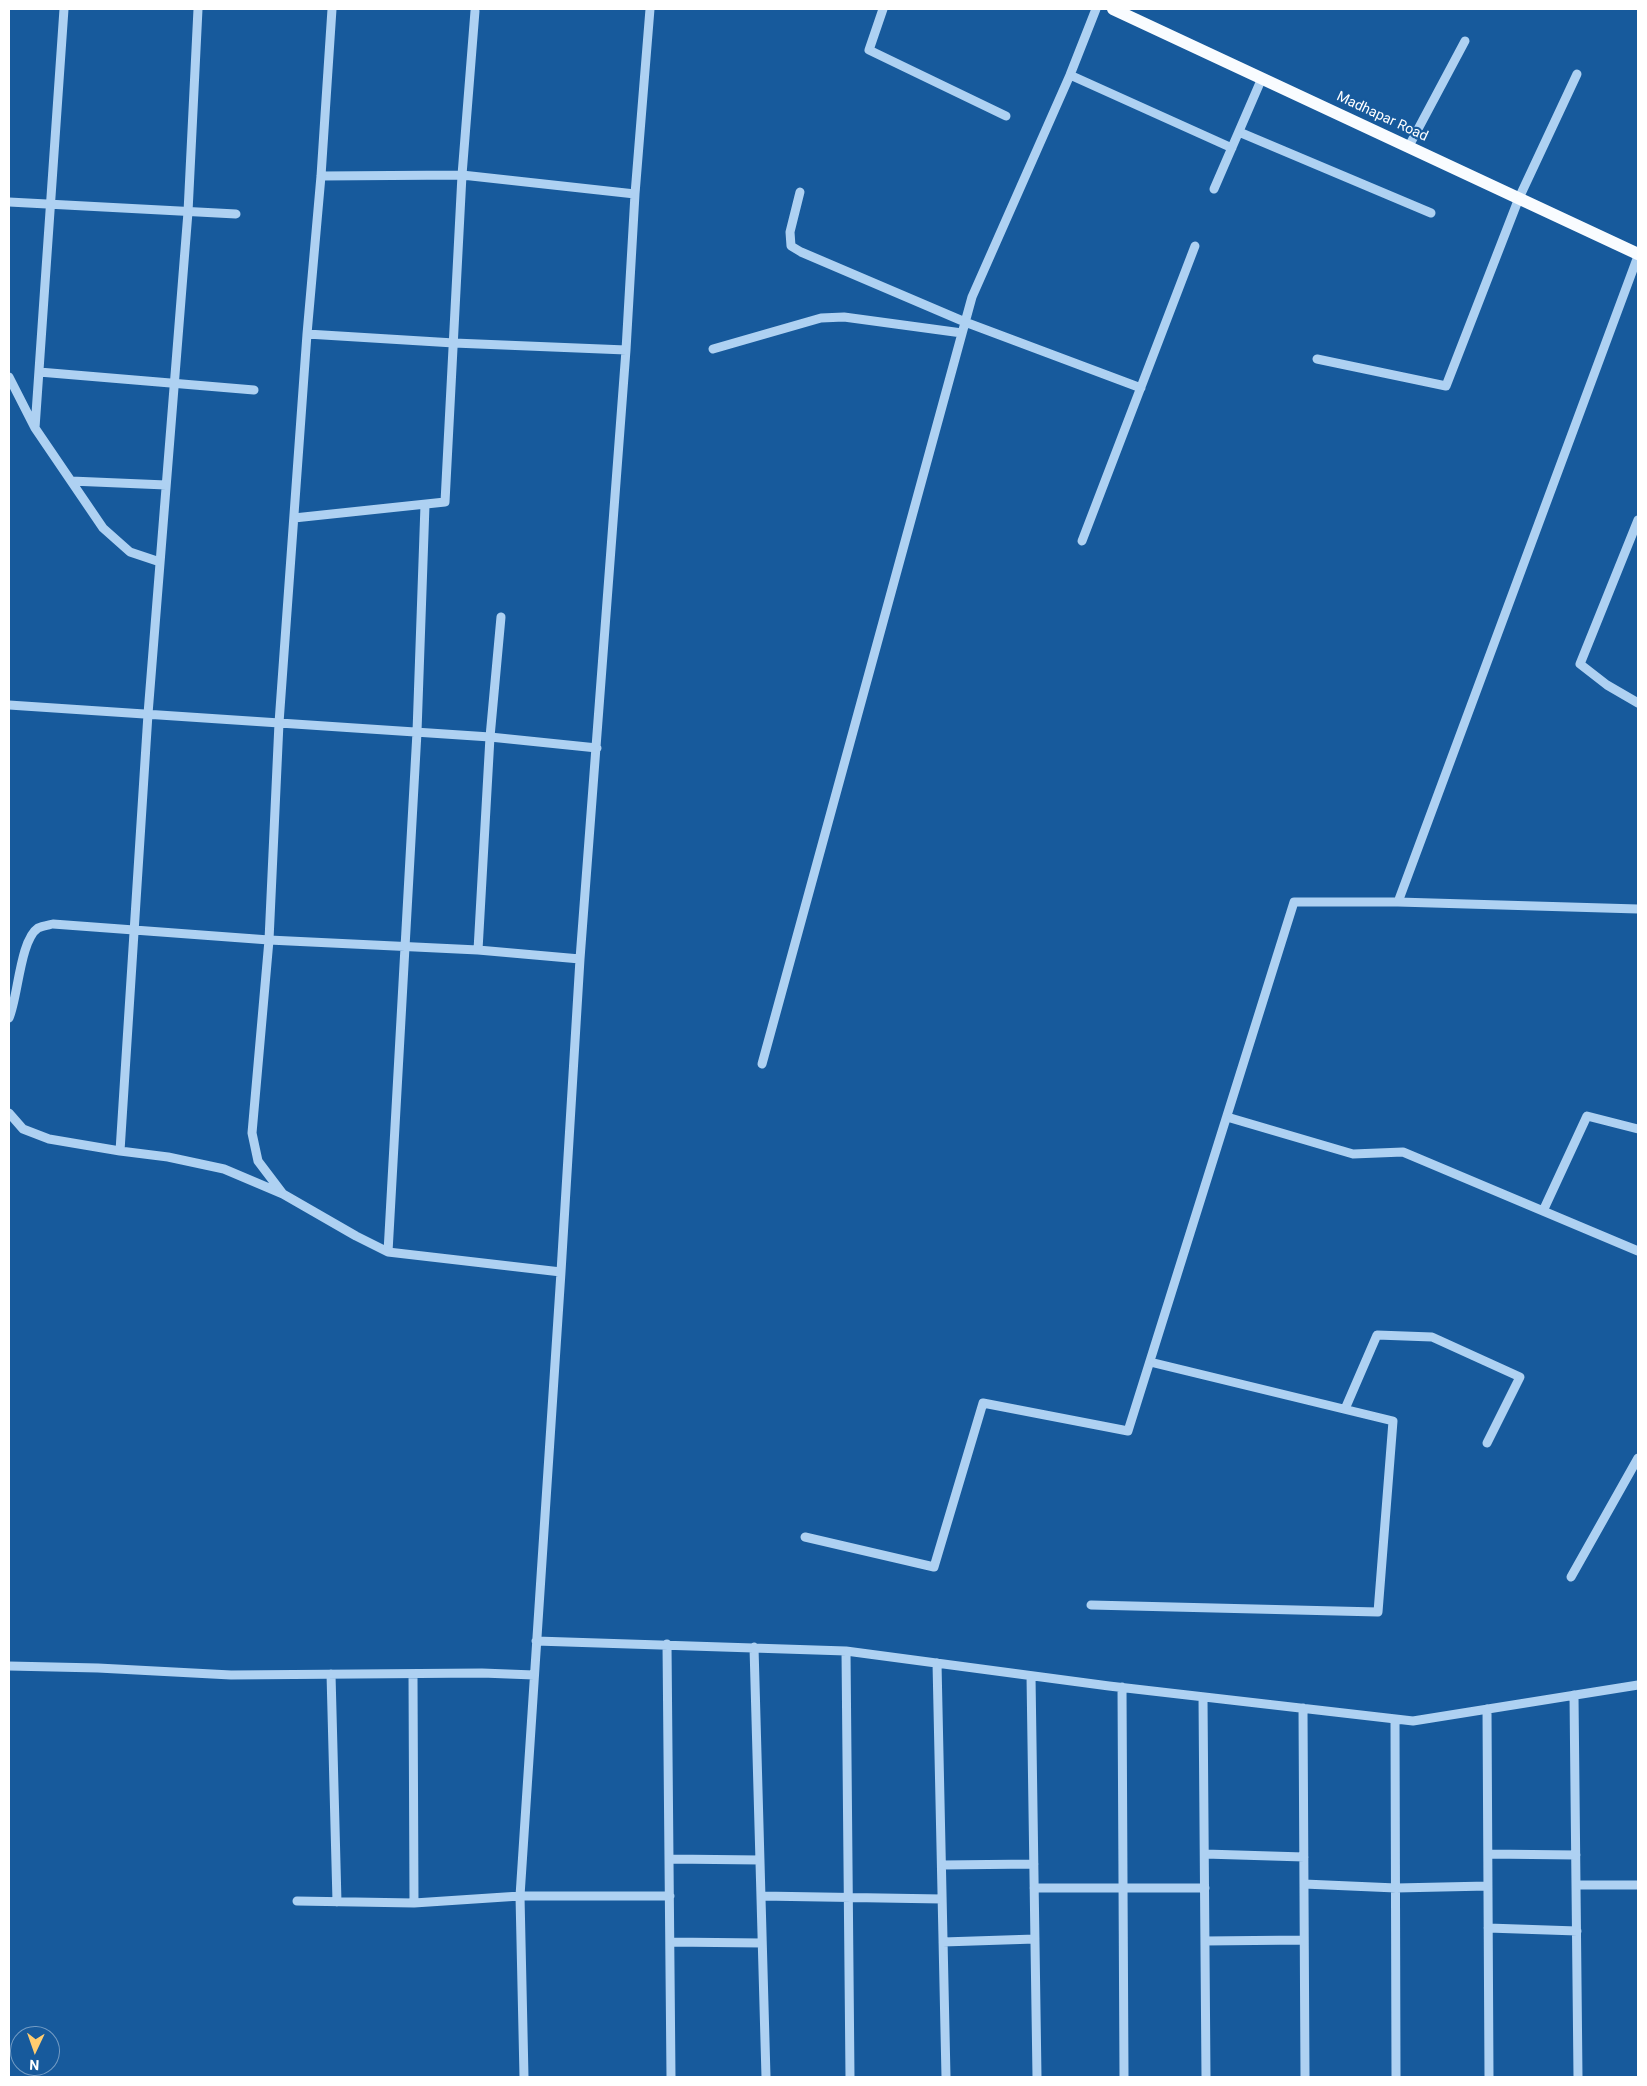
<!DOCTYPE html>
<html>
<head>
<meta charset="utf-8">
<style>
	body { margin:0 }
	#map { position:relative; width:1647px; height:2086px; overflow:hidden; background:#175a9c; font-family:Roboto,sans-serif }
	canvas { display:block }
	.frame { position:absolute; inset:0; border:10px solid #fff; pointer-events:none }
	.north { position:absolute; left:10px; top:2026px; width:50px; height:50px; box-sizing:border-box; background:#175a9c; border:1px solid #749cc4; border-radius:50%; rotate:183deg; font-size:14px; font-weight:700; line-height:20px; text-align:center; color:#fff }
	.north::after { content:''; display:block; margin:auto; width:18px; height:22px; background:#ffcc6f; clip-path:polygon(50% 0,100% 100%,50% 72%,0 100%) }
</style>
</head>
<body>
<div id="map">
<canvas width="1647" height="2086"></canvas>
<div class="frame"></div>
<div class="north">N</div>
</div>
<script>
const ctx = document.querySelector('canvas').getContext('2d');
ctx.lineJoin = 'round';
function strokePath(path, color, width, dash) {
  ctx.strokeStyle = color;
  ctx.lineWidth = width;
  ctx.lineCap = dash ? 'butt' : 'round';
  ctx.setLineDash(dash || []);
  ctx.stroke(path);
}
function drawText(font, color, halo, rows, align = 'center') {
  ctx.font = font + ' Roboto,sans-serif';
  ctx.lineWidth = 4.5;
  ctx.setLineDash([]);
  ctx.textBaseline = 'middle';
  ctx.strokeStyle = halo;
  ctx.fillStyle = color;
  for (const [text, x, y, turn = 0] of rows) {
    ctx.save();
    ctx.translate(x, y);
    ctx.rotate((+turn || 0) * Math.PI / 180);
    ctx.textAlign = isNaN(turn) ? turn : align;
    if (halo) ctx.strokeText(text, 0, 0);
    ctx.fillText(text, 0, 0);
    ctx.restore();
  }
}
strokePath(new Path2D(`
	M883,9L869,50L1006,116
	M1070,75L1232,148
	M1239,132L1431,213
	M1409,146L1465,41
	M321,176L462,175L635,194
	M1214,189L1262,78
	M800,192L790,232L791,246L801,252L965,322L1141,388
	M9,202L236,214
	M307,334L454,343L626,350
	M713,349L821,318L844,317L962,333
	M1317,359L1446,386L1519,198L1577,74
	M39,372L254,390
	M9,377L35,428L103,528L130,552L160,562
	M35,428L64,9
	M71,481L166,485
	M294,518L445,502L462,175L475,11
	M1638,520L1580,664L1607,685L1638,703
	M1082,541L1195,246
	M9,705L490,737L597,748
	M1398,902L1638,256
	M478,950L490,737L501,617
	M9,1018C18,998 20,940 38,928C42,926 49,925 53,924L269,940L478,950L580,959
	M762,1064L972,297L1070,75L1096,9
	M9,1113L23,1129L49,1139L120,1151L168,1157L224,1169L283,1194L356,1236L388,1252L561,1272
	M1227,1117L1353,1154L1403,1152L1543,1211
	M1638,1129L1587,1116L1543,1211L1638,1251
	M120,1151L148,714L188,212L198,9
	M283,1194L258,1161L252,1133L269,940L279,723L307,334L321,176L332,9
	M388,1252L417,732L425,505
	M1345,1409L1377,1335L1432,1337L1520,1377L1487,1443
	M805,1537L934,1567L983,1403L1128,1431L1294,902H1398L1638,909
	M1571,1577L1638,1458
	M1091,1605L1378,1612L1393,1421L1150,1362
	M536,1641L846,1651L1109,1686L1413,1721L1638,1685
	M667,1644L671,2077
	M754,1647L766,2077
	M846,1651L850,2077
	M937,1663L946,2077
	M9,1666L98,1668L231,1675L482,1673L534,1675
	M331,1674L337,1902
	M413,1674L414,1903
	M1031,1676L1037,2077
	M1122,1687L1124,2077
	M1574,1695L1578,2077
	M1203,1697L1206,2077
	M1303,1708L1305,2077
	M1487,1709L1489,2077
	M1395,1719L1396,2077
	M1205,1854L1304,1857
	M1488,1854L1576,1855
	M670,1859L760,1860
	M942,1865L1034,1864
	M1304,1884L1396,1888L1488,1886
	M1576,1885H1638
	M1034,1888H1205
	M761,1896L942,1899
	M297,1901L414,1903L520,1896H670
	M1488,1928L1577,1931
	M1205,1941L1304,1940
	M670,1942L762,1943
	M943,1942L1035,1939
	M524,2077L520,1896L561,1272L580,959L626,350L635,194L650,9`), '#aed1f2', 9);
strokePath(new Path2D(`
	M1113,9L1638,254`), '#f9fcff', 12);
drawText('14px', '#fff', '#175a9c', [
	["Madhapar Road",1382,117,25]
]);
</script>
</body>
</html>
